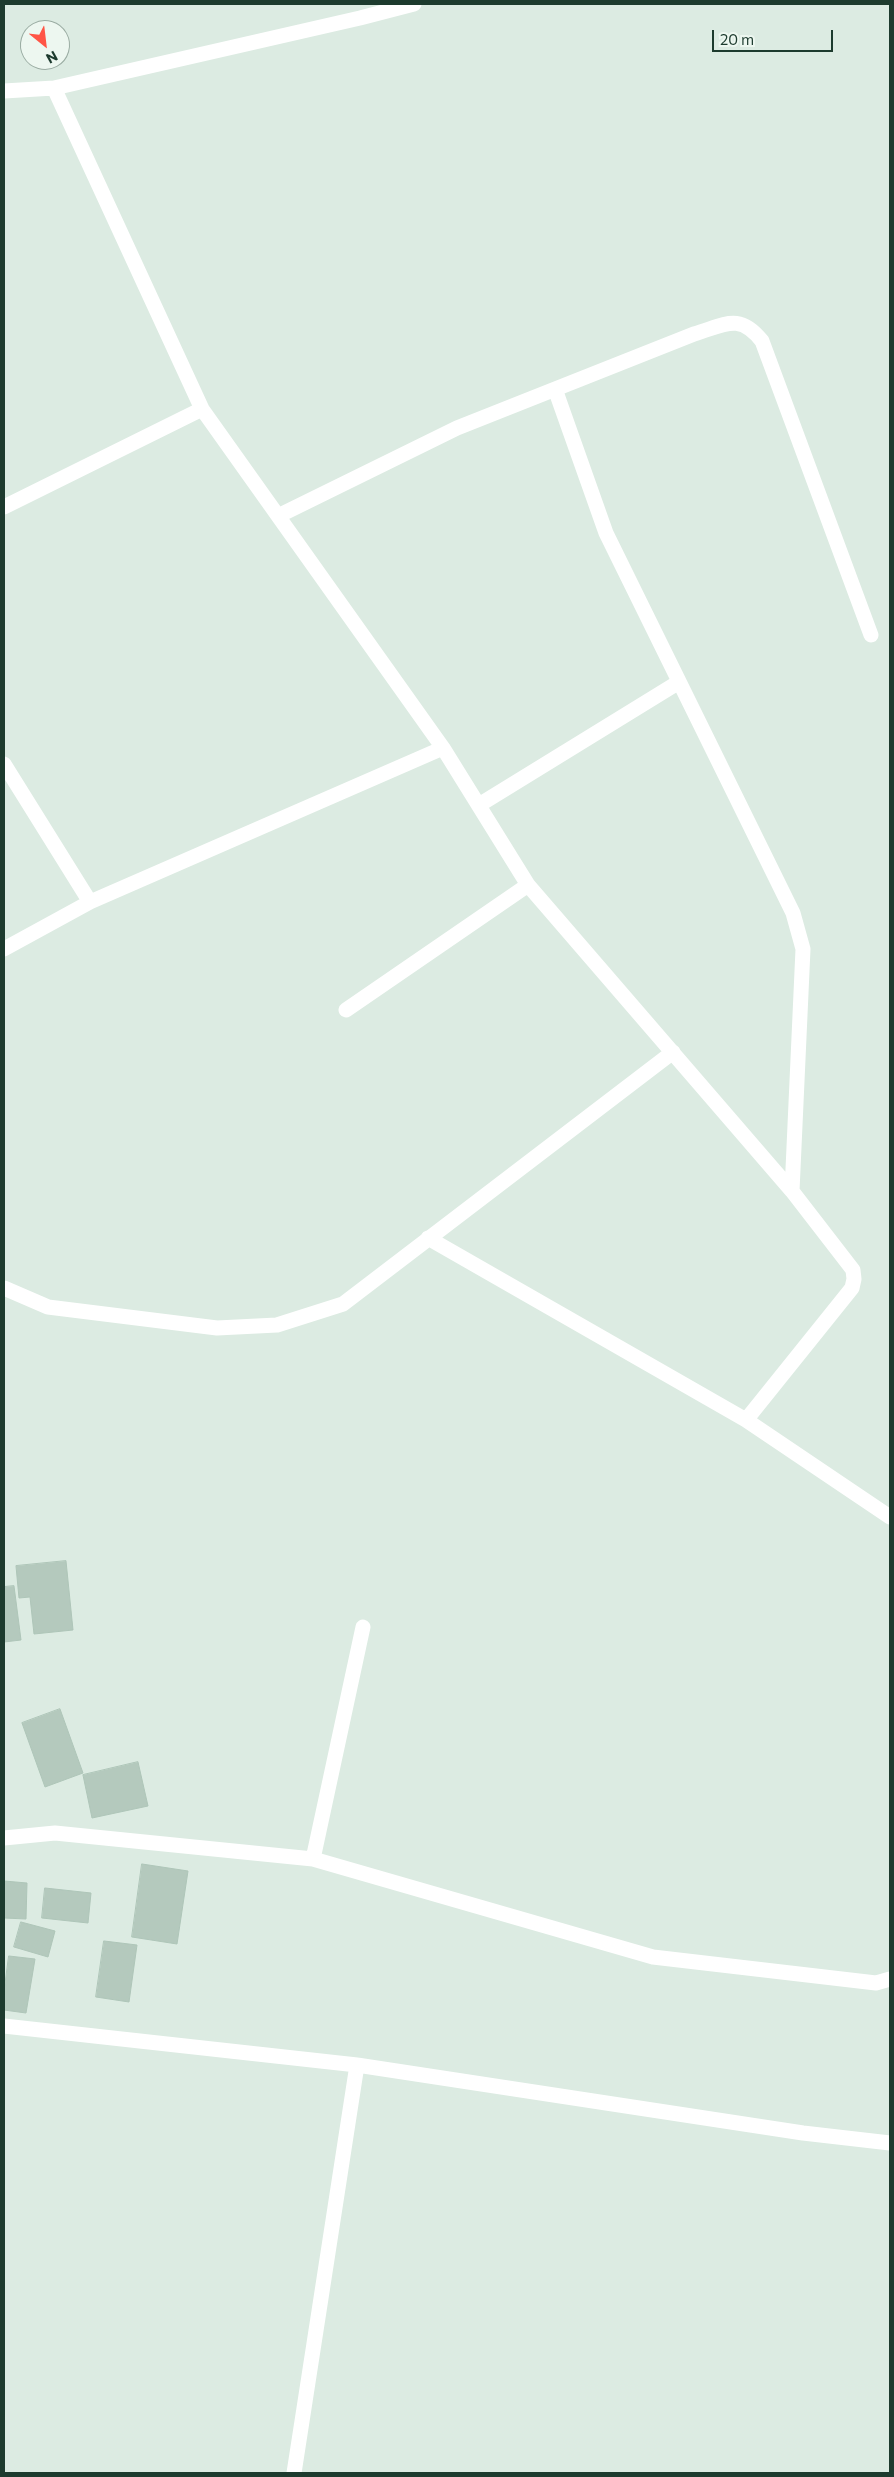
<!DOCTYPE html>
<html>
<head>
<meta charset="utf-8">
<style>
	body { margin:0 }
	#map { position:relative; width:894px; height:2477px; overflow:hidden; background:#dcebe2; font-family:Commissioner,sans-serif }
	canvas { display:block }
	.frame { position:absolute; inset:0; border:5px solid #1d3b2e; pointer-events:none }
	.north { position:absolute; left:20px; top:20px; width:50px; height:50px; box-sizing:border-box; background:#edf7f0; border:1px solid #9aaca2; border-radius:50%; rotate:151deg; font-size:14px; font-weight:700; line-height:20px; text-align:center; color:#1d3b2e }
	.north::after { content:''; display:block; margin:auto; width:18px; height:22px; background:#ff5546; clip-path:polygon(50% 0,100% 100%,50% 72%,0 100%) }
	.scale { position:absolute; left:712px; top:30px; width:121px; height:22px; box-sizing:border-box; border:2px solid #1d3b2e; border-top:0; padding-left:6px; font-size:15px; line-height:18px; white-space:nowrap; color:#1d3b2e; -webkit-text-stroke:4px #edf7f0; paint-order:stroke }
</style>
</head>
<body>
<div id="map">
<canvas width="894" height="2477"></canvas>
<div class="frame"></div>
<div class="north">N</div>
<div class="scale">20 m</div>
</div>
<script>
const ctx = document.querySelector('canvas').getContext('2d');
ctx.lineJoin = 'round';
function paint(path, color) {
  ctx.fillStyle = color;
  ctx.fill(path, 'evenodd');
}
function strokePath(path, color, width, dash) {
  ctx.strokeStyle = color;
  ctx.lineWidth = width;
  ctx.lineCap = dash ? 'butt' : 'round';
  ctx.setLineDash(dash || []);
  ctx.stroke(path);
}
const building = new Path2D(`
	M66,1561L73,1630L34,1634L30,1597L19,1598L16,1566Z
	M14,1586L21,1640L4,1642V1587Z
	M60,1709L83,1773L45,1787L22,1723Z
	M138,1762L148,1806L92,1818L83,1775Z
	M142,1864L188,1871L177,1944L132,1937Z
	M4,1881L27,1883L26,1919L4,1918Z
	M45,1888L91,1893L88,1923L42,1918Z
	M21,1922L55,1931L48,1957L14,1947Z
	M104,1941L137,1945L129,2002L96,1997Z
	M9,1956L35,1959L26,2013L4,2010V1991Z`);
paint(building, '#b4c9bd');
strokePath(building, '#aec5b8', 1);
strokePath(new Path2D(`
	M54,88L202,409L443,748L528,885L792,1191L853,1270L854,1279L852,1288L746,1420
	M4,91L54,88L360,18L414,4
	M555,389L606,533L793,913L803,949L792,1191
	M4,507L202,409
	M278,516L457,428L694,334C725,325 739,312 762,341L871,635
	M4,764L90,902L4,949
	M479,805L679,682
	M90,902L443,748
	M346,1010L528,885
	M428,1238L746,1420L890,1517
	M4,1288L48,1307L217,1328L277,1325L343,1304L673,1052
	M4,1838L55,1833L313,1859L653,1957L876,1983L890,1979
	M313,1859L363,1627
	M4,2026L357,2065L803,2133L890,2143
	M294,2473L357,2065`), '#fff', 15);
</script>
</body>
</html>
